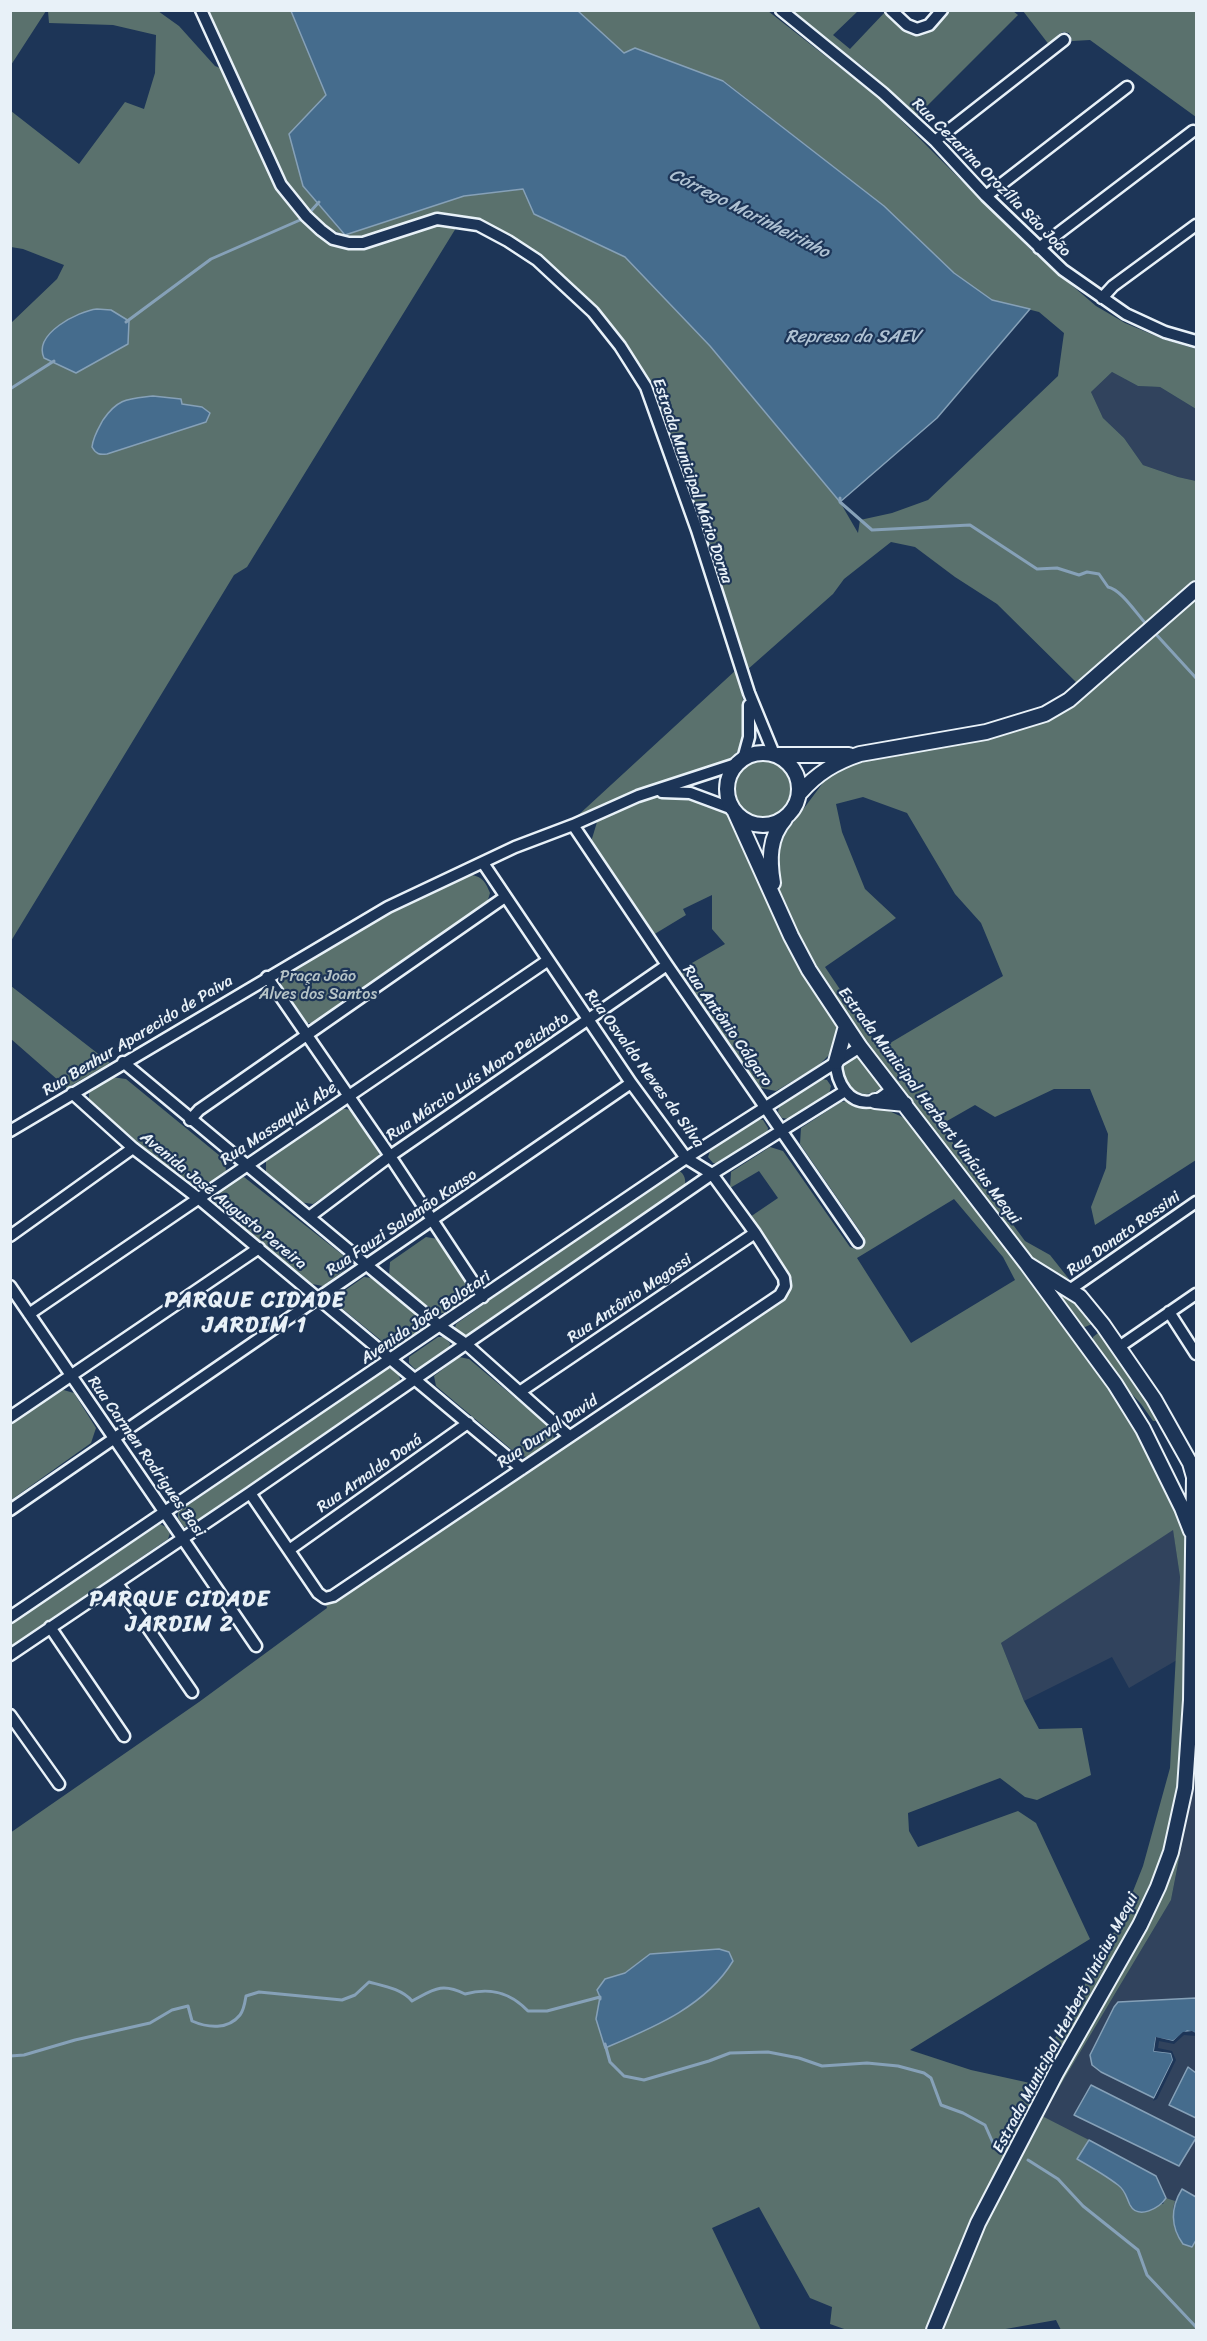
<!DOCTYPE html>
<html>
<head>
<meta charset="utf-8">
<style>
	body { margin:0 }
	#map { position:relative; width:1207px; height:2341px; overflow:hidden; background:#1d3557; font-family:Sriracha,sans-serif }
	canvas { display:block }
	.frame { position:absolute; inset:0; border:12px solid #e8f1f8; pointer-events:none }
</style>
</head>
<body>
<div id="map">
<canvas width="1207" height="2341"></canvas>
<div class="frame"></div>
</div>
<script>
const ctx = document.querySelector('canvas').getContext('2d');
ctx.lineJoin = 'round';
function paint(path, color) {
  ctx.fillStyle = color;
  ctx.fill(path, 'evenodd');
}
function strokePath(path, color, width, dash) {
  ctx.strokeStyle = color;
  ctx.lineWidth = width;
  ctx.lineCap = dash ? 'butt' : 'round';
  ctx.setLineDash(dash || []);
  ctx.stroke(path);
}
function drawText(font, color, halo, rows, align = 'center') {
  ctx.font = font + ' Sriracha,sans-serif';
  ctx.lineWidth = 4.5;
  ctx.setLineDash([]);
  ctx.textBaseline = 'middle';
  ctx.strokeStyle = halo;
  ctx.fillStyle = color;
  for (const [text, x, y, turn = 0] of rows) {
    ctx.save();
    ctx.translate(x, y);
    ctx.rotate((+turn || 0) * Math.PI / 180);
    ctx.textAlign = isNaN(turn) ? turn : align;
    if (halo) ctx.strokeText(text, 0, 0);
    ctx.fillText(text, 0, 0);
    ctx.restore();
  }
}
paint(new Path2D(`
	M1112,372L1138,386L1160,387L1196,409V481L1178,477L1143,465L1124,438L1103,418L1091,392Z
	M1173,1529L1180,1577L1177,1660L1129,1688L1112,1657L1024,1701L1001,1643Z
	M1196,1771V2240L1166,2198L1042,2116L1171,1900Z`), '#31435d');
paint(new Path2D(`
	M11,10L46,11L11,65L10,11Z
	M48,11H158L179,26L215,66L220,68L275,188L300,220L329,243L348,249H364L437,225L456,228L247,567L234,575L11,941V323L57,279L64,265L23,249L11,247V111L79,164L125,102L144,109L155,73L156,35L113,25L49,23ZM153,396L181,399L182,404L202,407L210,413L206,422L107,454C99,455 96,454 92,447Z
	M208,11H291L326,95L290,134L303,186L344,235L464,196L523,189L534,214L625,257L710,346L840,502L858,533L860,520L892,513L928,500L1058,376L1064,333L1039,312L992,300L954,273L884,206L724,81L624,54L578,11H768L879,98L1033,252L1096,306L1125,323L1163,339L1196,349V409L1160,387L1138,386L1112,372L1091,392L1103,418L1124,438L1143,465L1178,477L1196,481V584L1080,686L997,604L955,577L915,547L891,542L844,579L833,594L747,670L668,428L651,386L596,308L478,221L436,212L362,237C302,237 275,156 255,111C239,77 224,44 208,11Z
	M790,11H858L833,35L850,49L885,12C912,39 923,43 948,11H1013L1018,15L917,116L867,70Z
	M1023,11H1196V117L1090,40L1072,41L1069,33L1063,32L1058,35L1056,41L1050,46Z
	M1196,596V1160L1095,1225L1091,1207L1106,1168L1108,1134L1090,1089H1054L995,1117L975,1105L940,1125L1025,1241L1050,1255L1069,1279L1057,1276L1029,1259L896,1087L813,969L780,901L774,868L784,835L831,772L845,765L1072,703L1139,649L1161,626ZM863,797L907,813L955,894L981,923L1003,976L880,1049L825,967L896,918L865,889L842,832L836,804Z
	M736,670C744,701 756,742 726,763L574,819Z
	M733 790a30 30 0 1 1 60 0a30 30 0 1 1-60 0Z
	M666,795L691,798L731,814L840,1028L832,1052L818,1066L776,1091L756,1087L678,971L725,944L712,929V895L683,909L686,915L653,935L591,842L597,822L639,800Z
	M472,875C483,877 486,883 490,893L487,903L324,1018L313,1023H305C294,1011 273,988 285,973L390,912Z
	M10,986H11L110,1063L67,1088L11,1039Z
	M861,1056L885,1085C867,1101 854,1094 841,1077C840,1063 849,1061 861,1056Z
	M111,1077L126,1079L225,1160L226,1172L204,1188L193,1187L93,1106L89,1099V1090Z
	M822,1079L827,1080L831,1086L829,1094L789,1119L782,1118L778,1112L779,1107Z
	M848,1101L863,1105H876L909,1120L1114,1385L1188,1529L1187,1703L1181,1788L1174,1824L1153,1886L928,2330H847L830,2324L832,2307L810,2298L759,2207L712,2228L761,2330H11L10,1833L199,1702L327,1608L326,1604L336,1601L783,1299L791,1289L792,1279L750,1217L778,1198L759,1171L730,1188L731,1172L770,1147L783,1151L850,1247L856,1249L862,1245L864,1237L800,1144L801,1128L841,1102ZM954,1199L1003,1257L1015,1280L911,1343L857,1258ZM1173,1530L1180,1577L1170,1768L1143,1866L1124,1914L1030,2083L971,2070L910,2050L1090,1939L1036,1823L1018,1811L918,1847L909,1831L908,1813L1000,1778L1025,1797L1037,1800L1091,1775L1082,1728L1039,1729L1024,1701L1001,1643ZM719,1949L596,2019L605,1979L625,1973L650,1954Z
	M340,1108L351,1110L379,1153L378,1160L313,1204L299,1202L266,1174V1161Z
	M758,1119L763,1120L768,1128L767,1134L719,1163H713L708,1157L710,1151Z
	M676,1169C683,1172 686,1177 685,1185L469,1335L463,1336L455,1328L456,1324Z
	M244,1177L344,1256L346,1269L323,1286L312,1284L215,1205V1195L234,1179Z
	M426,1237L438,1239L471,1285C465,1307 456,1313 433,1314L389,1276L390,1262Z
	M364,1277L372,1278L421,1318V1331L398,1348L388,1346L339,1306L337,1296Z
	M1044,1278C1061,1289 1089,1302 1092,1324L1085,1327L1080,1326Z
	M1098,1333L1115,1351L1160,1417L1161,1421H1153L1141,1404L1119,1380L1093,1343V1337Z
	M438,1337H444L450,1343L449,1350L420,1368L415,1369L409,1363V1357Z
	M459,1357L469,1359L552,1429L554,1440L529,1457L519,1456L436,1386L434,1376Z
	M388,1368C396,1370 400,1373 400,1381L192,1525L184,1527L178,1518V1512Z
	M60,1389L74,1393L96,1428L91,1443L11,1500V1424Z
	M160,1524L166,1527L170,1533L168,1539L11,1646V1624Z
	M1196,1529V1771L1171,1900L1042,2116L1089,2140L1078,2159C1096,2170 1125,2182 1130,2205L1163,2204L1166,2198L1175,2201C1170,2216 1174,2243 1192,2247L1196,2240V2330H1061L1056,2320L1000,2330H938L981,2225L1174,1853Z`), '#5a716d');
const water = new Path2D(`
	M291,11H578L624,53L635,48L723,81L884,206L954,273L992,300L1030,309L937,418L840,502L710,346L625,257L534,214L523,189L464,196L345,235L303,186L289,134L326,95Z
	M97,309L111,310L129,321L128,344L76,373L44,358C33,334 78,311 97,309Z
	M153,396L181,399L182,404L202,407L210,413L206,422L107,454C99,455 96,454 92,447C93,437 98,429 103,420C118,398 128,399 153,396Z
	M719,1949L729,1952L733,1961C705,2007 652,2028 605,2048L596,2019L600,1997L597,1990L605,1979L625,1973L650,1954Z
	M1196,1998V2033L1187,2031L1173,2041L1156,2038L1154,2051L1171,2053L1173,2060L1154,2098L1101,2072L1092,2065L1090,2055L1114,2007L1118,2002Z
	M1188,2067L1196,2073V2118L1169,2105Z
	M1091,2085L1196,2138L1179,2166L1074,2115Z
	M1089,2140L1156,2176L1166,2198C1160,2208 1138,2220 1130,2205C1126,2197 1126,2191 1118,2185C1105,2175 1091,2167 1077,2159Z
	M1182,2189L1196,2197V2240L1192,2247L1183,2244C1170,2226 1171,2207 1182,2189Z`);
paint(water, '#456c8d');
strokePath(water, '#86a1b8', 1.5);
paint(new Path2D(`
	M1192,2031L1196,2033V2036L1184,2035L1174,2044L1159,2041L1158,2048L1172,2051L1176,2060L1157,2099L1153,2101L1173,2060L1171,2053L1154,2051L1156,2037L1173,2041L1183,2032Z`), '#1d3557');
strokePath(new Path2D(`
	M310,212L319,202
	M126,322L211,259L300,220
	M10,389L54,361
	M840,498V502L872,530L970,525L1037,569L1057,568L1079,575L1087,572L1099,574L1108,587C1122,590 1137,615 1148,626
	M1153,631L1196,678
	M605,2044L610,2062L624,2076L644,2080L709,2061L730,2053L768,2052L799,2058L822,2066L867,2063L898,2066L924,2073L931,2078L941,2105L963,2113L985,2125L993,2143
	M10,2056L24,2055L75,2040L150,2023L172,2010L188,2006L192,2021C208,2028 228,2030 240,2015C244,2010 245,2002 246,1996L259,1992L342,2000L355,1995L369,1982C384,1986 402,1989 412,2001C433,1990 441,1982 465,1994C490,1987 510,1992 528,2011H547L600,1997V1999
	M1028,2160L1058,2179L1083,2206L1138,2250L1147,2275L1196,2327`), '#86a1b8', 3);
const minor = new Path2D(`
	M201,10L281,185L306,216L321,230L333,239L349,243H363L437,219L478,225L508,241L537,260L593,312L620,346L646,387L697,530L749,693L774,754
	M781,10L883,93L935,141L986,196L1063,270L1126,314L1165,332L1196,341
	M891,10L907,25L917,29L929,25L942,10
	M935,141L1064,40
	M986,196L1127,87
	M1039,248L1193,131
	M1102,298L1113,286L1196,225
	M743,759L749,737V705
	M662,792L690,793L733,809
	M573,825L667,965L858,1242
	M267,977L390,1156L483,1297
	M123,1062L440,1326L466,1344L569,1436
	M836,1062C836,1082 849,1106 873,1101C880,1100 887,1093 893,1088
	M72,1093L133,1148L198,1198L522,1469
	M190,1120L199,1110L505,897
	M10,1131L388,907L515,847L573,825L638,796L736,764
	M309,1217L390,1156L667,965
	M10,1236L133,1148
	M10,1286L256,1646
	M1068,1291L1196,1202
	M1169,1312L1196,1354
	M29,1314L547,961
	M1119,1347L1196,1294
	M521,1391L755,1233
	M10,1417L259,1248
	M250,1493L318,1593L325,1598L333,1596L780,1295L785,1286L784,1278L755,1233L712,1174L686,1158L631,1083L483,863
	M10,1510L631,1083
	M289,1550L468,1423
	M117,1583L192,1692
	M10,1617L686,1158L860,1047
	M50,1627L124,1736
	M10,1655L250,1493L712,1174L845,1091
	M10,1715L59,1784`);
const major = new Path2D(`
	M727 789a36 36 0 1 1 72 0a36 36 0 1 1-72 0Z
	M778,755H849
	M800,793C817,773 836,762 860,754L986,732L1045,714L1069,700L1196,589
	M735,812L791,936L809,970L860,1047L1027,1264L1115,1384L1143,1429L1182,1508L1191,1531
	M773,883C769,860 769,837 785,819
	M836,1062L846,1026
	M875,1101L905,1104
	M934,2330L978,2223L1056,2073L1140,1925L1158,1887L1171,1852L1185,1788L1191,1700L1194,1477L1190,1463L1154,1399L1103,1325L1080,1297L1027,1264`);
strokePath(minor, '#e8f1f8', 15);
strokePath(major, '#e8f1f8', 18);
strokePath(minor, '#1d3557', 10);
strokePath(major, '#1d3557', 14);
drawText('16px', '#e8f1f8', '#1d3557', [
	["Rua Cezarina Orozília São João",991,178,45],
	["Estrada Municipal Mário Dorna",692,481,71],
	["Rua Antônio Cálgaro",727,1026,55],
	["Rua Benhur Aparecido de Paiva",138,1036,-31],
	["Rua Osvaldo Neves da Silva",644,1069,54],
	["Rua Márcio Luís Moro Peichoto",478,1077,-34],
	["Estrada Municipal Herbert Vinícius Mequi",929,1106,53],
	["Rua Massayuki Abe",279,1124,-34],
	["Avenida José Augusto Pereira",223,1201,39],
	["Rua Fauzi Salomão Kanso",402,1223,-34],
	["Rua Donato Rossini",1124,1234,-35],
	["Rua Antônio Magossi",630,1299,-34],
	["Avenida João Bolotari",426,1318,-34],
	["Rua Durval David",548,1432,-34],
	["Rua Carmen Rodrigues Basi",146,1457,55],
	["Rua Arnaldo Doná",370,1474,-35],
	["Estrada Municipal Herbert Vinícius Mequi",1066,2023,-62]
]);
drawText('16px', '#b6c4c7', '#1d3557', [
	["Praça João",318,977],
	["Alves dos Santos",318,995]
]);
drawText('italic 18px', '#afc2d3', '#1d3557', [
	["Córrego Marinheirinho",749,214,27],
	["Represa da SAEV",853,337]
]);
ctx.letterSpacing = '1.5px';
drawText('bold 22px', '#e8f1f8', '#1d3557', [
	["PARQUE CIDADE",255,1301],
	["JARDIM 1",255,1326],
	["PARQUE CIDADE",180,1600],
	["JARDIM 2",180,1625]
]);
ctx.letterSpacing = '0px';
</script>
</body>
</html>
